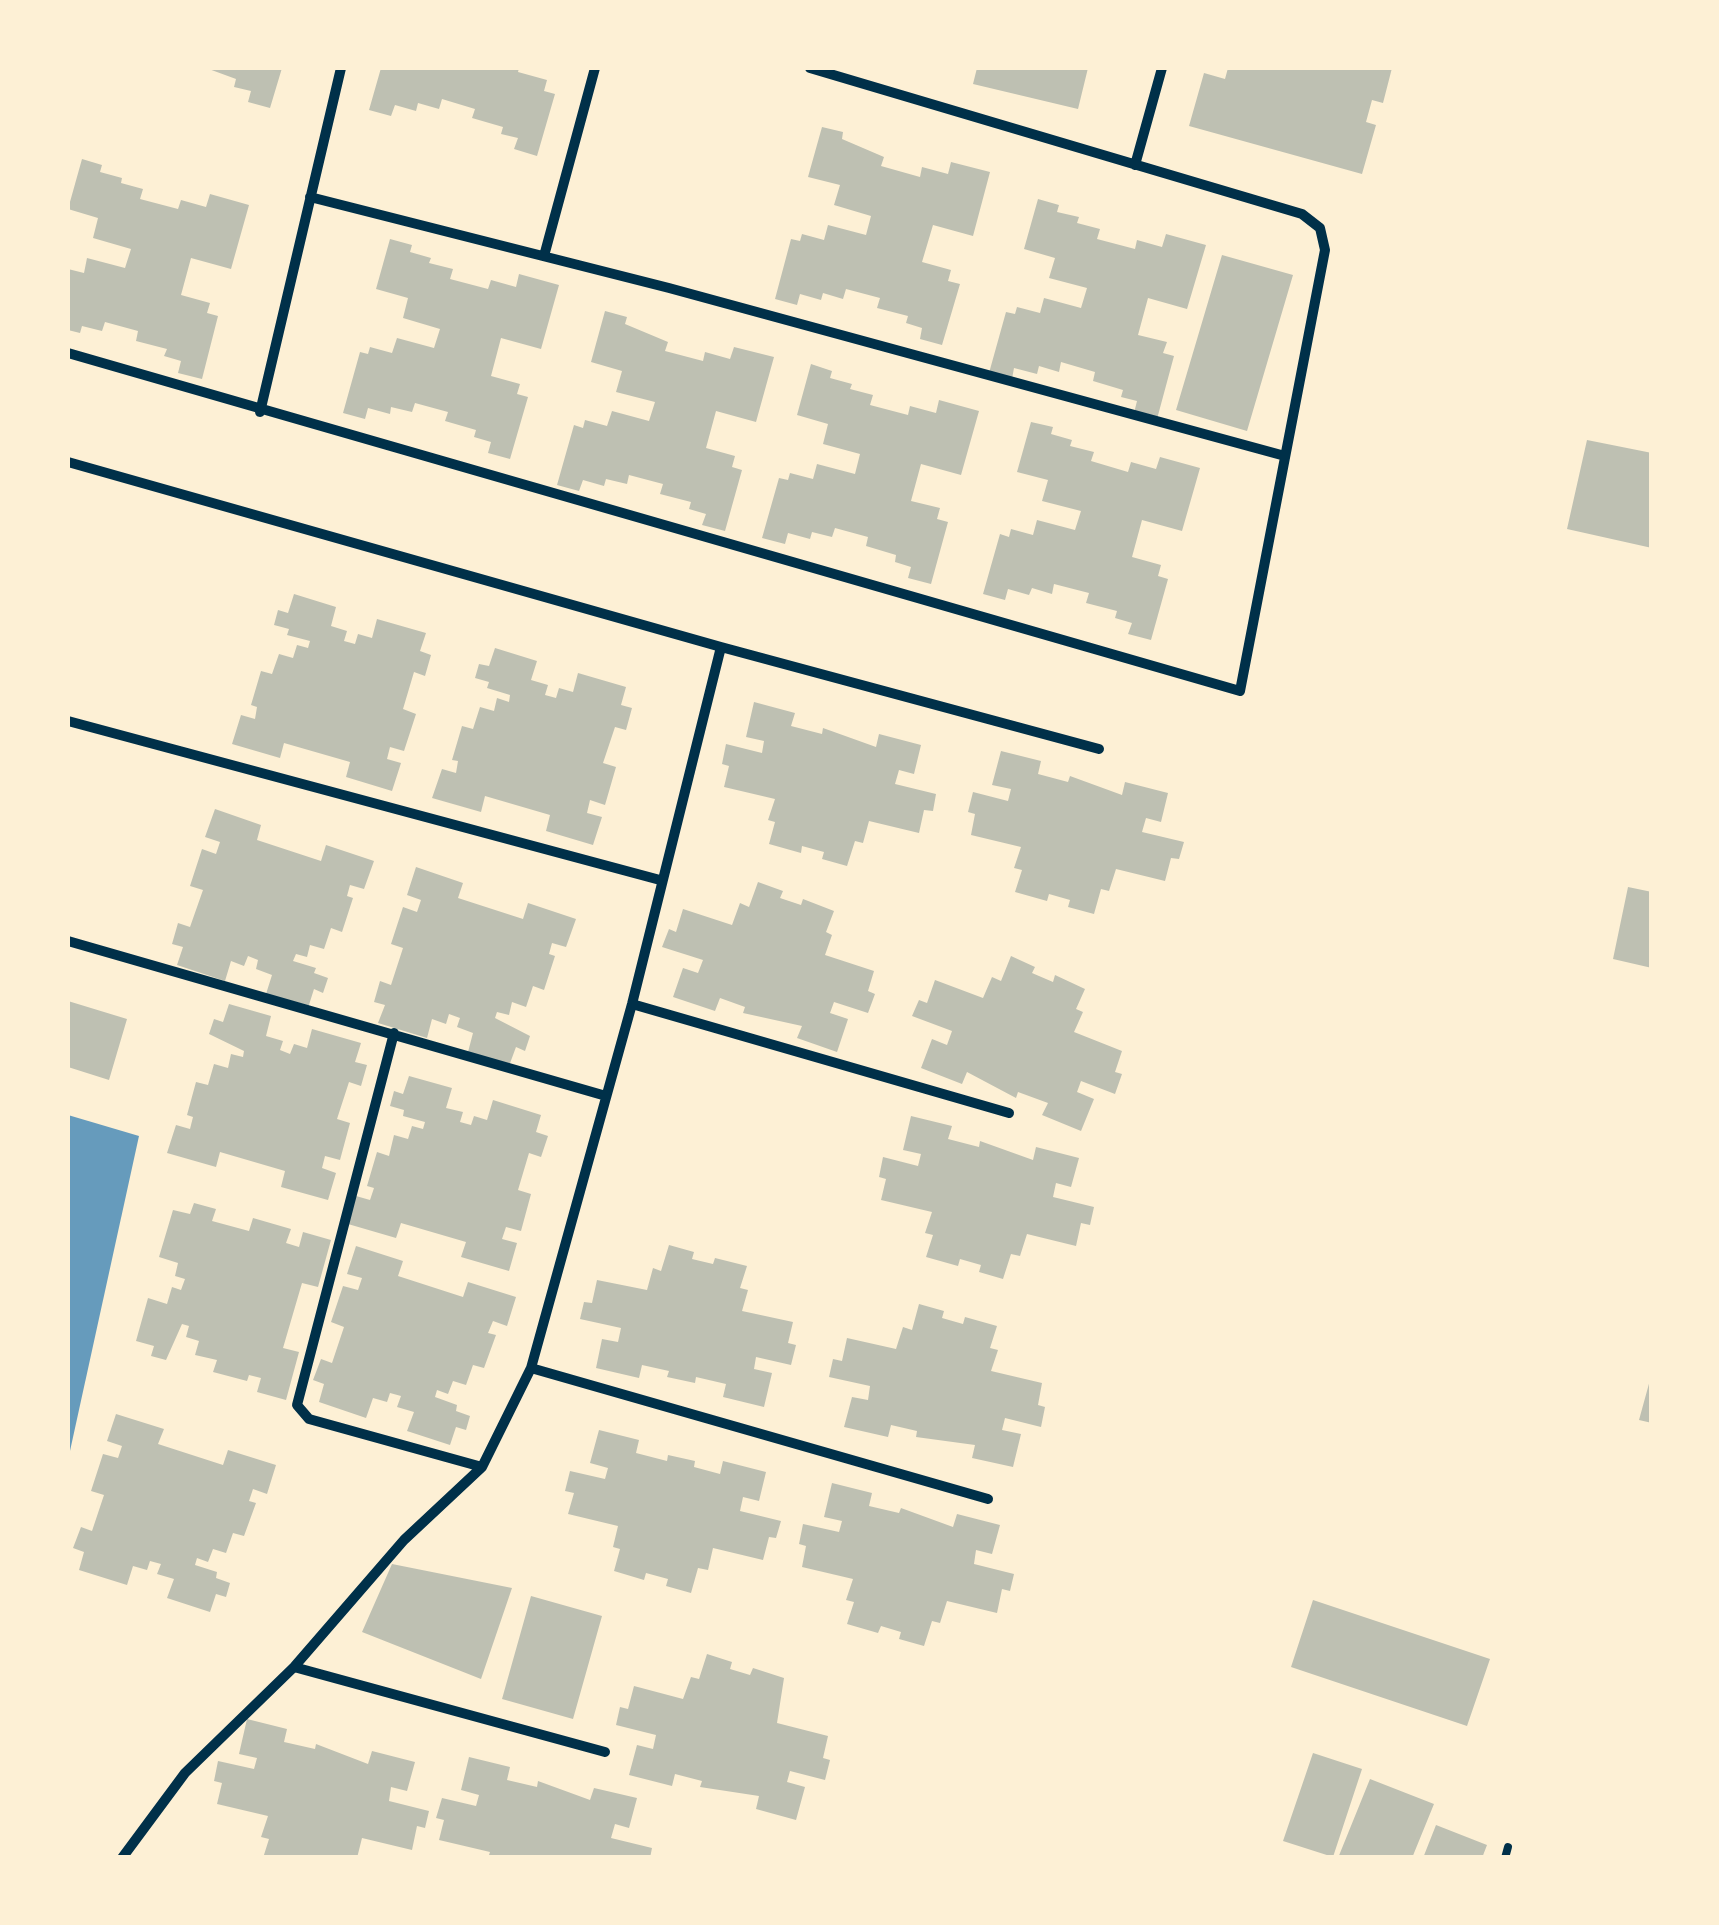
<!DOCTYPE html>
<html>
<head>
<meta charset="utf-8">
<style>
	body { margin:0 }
	#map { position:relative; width:1719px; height:1925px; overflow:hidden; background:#fdf0d5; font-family:Commissioner,sans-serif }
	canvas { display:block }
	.frame { position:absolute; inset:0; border:70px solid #fdf0d5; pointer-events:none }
</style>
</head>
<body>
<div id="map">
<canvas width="1719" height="1925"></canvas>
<div class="frame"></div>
</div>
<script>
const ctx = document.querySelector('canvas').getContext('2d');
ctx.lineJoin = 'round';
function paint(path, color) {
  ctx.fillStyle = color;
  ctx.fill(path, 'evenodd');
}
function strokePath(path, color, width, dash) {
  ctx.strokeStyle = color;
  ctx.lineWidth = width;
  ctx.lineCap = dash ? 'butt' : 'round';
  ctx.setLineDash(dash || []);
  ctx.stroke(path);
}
paint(new Path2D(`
	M68,1115L139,1136L68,1460Z`), '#669bbc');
paint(new Path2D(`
	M206,68H282L270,108L248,102L251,91L234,87L236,79Z
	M381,68H519L518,72L547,80L544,91L555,94L537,156L514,149L518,138L501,134L503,127L472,118L475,109L442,99L439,109L418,103L416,111L395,105L391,116L369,110Z
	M977,68H1088L1078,109L973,84Z
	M1228,68H1392L1383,103L1372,100L1366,122L1376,125L1362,174L1189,126L1204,73L1225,79Z
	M822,127L843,132L842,139L884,157L881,166L920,177L922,167L948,174L951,162L990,172L973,236L933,225L922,262L951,270L948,281L960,284L942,345L920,339L922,328L906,323L908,316L877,308L880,298L846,289L843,299L823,293L821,300L800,294L797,305L775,299L791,239L800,241L802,234L824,240L828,225L866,235L871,216L834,205L840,185L808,177Z
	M82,159L102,165L100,172L122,178L121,183L143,189L140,199L178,209L181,200L206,207L210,194L249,205L231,269L191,258L181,295L210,303L207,313L218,316L202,379L178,373L181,361L164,356L167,349L136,341L138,331L105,322L102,331L82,326L80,333L68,330V269L84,273L87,258L125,268L131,249L93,238L98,218L68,209Z
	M1038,199L1059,205L1057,212L1079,217L1077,223L1100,229L1097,239L1135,249L1137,240L1162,247L1166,234L1206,245L1187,309L1148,298L1138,335L1167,342L1163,353L1174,356L1157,419L1134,413L1137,401L1121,397L1123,390L1093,381L1095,372L1061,362L1059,372L1039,366L1037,374L1014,368L1012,379L989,373L1006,312L1015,314L1017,307L1040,313L1044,298L1081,308L1087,288L1049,278L1055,258L1024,249Z
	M390,239L412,245L410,252L431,258L429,263L453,269L450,279L488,289L491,280L516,287L519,274L559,285L541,349L501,338L491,376L520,384L517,394L528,397L510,459L488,453L491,442L474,437L476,430L445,421L448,412L415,403L412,412L391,407L390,414L368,408L365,419L343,413L360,352L368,354L370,347L392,353L397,338L434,348L440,329L403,318L408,298L376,289Z
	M1222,255L1293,275L1247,431L1176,410Z
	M605,311L627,317L625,324L668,342L665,351L703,361L705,352L730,359L734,347L774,357L756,422L716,411L706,448L735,456L732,467L742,470L725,531L702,525L706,514L689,509L691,502L660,494L663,484L629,475L627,484L606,479L604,486L583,480L579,491L557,485L574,425L583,428L585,420L607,426L612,411L649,421L655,402L616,392L622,371L591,362Z
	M811,364L832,371L830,378L852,384L850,389L873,395L870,405L908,415L910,406L936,413L939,400L979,411L961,475L921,464L911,501L940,508L937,519L948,522L931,584L908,578L911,567L895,562L896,555L866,546L868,537L835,528L832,537L812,532L810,539L788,533L785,544L762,538L779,478L788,480L790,473L813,479L817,464L855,474L860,454L823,444L828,424L797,415Z
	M1031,422L1053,427L1051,434L1072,440L1070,446L1094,452L1091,461L1128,472L1131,462L1156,469L1160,457L1200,468L1182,531L1142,520L1132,557L1161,565L1158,576L1168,579L1151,640L1128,634L1132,623L1115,618L1117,611L1086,603L1089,593L1054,584L1052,594L1032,588L1029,595L1008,589L1005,600L983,594L1000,534L1009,537L1011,529L1033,535L1037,520L1075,530L1081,511L1042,501L1048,480L1017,472Z
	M1587,440L1652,453V548L1567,529Z
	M294,594L336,607L331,626L347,631L344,641L355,644L358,634L372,638L377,619L426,633L420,651L431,655L425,676L414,672L403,709L416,714L404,751L390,747L387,759L401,763L392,791L346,777L350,762L284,743L280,758L232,744L241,715L255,719L257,707L251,705L261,671L272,674L279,654L293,658L297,645L308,648L310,641L287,635L289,629L274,625L278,610L288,613Z
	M495,648L537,661L531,680L548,685L545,695L556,698L559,688L573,692L578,673L626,687L621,705L632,708L626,730L615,727L603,763L616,767L605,805L590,800L587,813L602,817L593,845L546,831L550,815L485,796L481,812L432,798L442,769L456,773L458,761L452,760L462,726L473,729L480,707L494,711L497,698L509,702L510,695L487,688L489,682L475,678L479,664L489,666Z
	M754,702L795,713L791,726L822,734L823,728L876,747L879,734L921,745L914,774L899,770L895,784L936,794L933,811L924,810L919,833L869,821L863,843L855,841L847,866L822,859L824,852L802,846L801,853L769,844L775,822L768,820L775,799L724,787L729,766L722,764L726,744L762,753L764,741L746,737Z
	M1001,751L1041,761L1038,774L1068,782L1070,776L1122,795L1125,782L1168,793L1161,822L1146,818L1142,832L1184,842L1179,859L1171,858L1165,881L1116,869L1109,891L1101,889L1094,914L1068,907L1070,900L1049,894L1047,901L1015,892L1022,870L1014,868L1021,847L971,835L975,814L968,812L973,792L1008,801L1011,789L992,785Z
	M215,809L261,825L257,840L321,861L326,845L374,861L364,889L350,885L347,896L353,898L342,932L331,928L324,949L310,945L307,957L296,954L293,961L316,968L314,973L328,978L323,993L314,989L308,1008L266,994L272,975L256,969L258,960L248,956L244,966L231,961L225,981L177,965L183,947L172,944L178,923L190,927L203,890L190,886L202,849L216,854L220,842L205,837Z
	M416,867L463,883L458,898L523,919L528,903L576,919L566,947L552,943L549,954L555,956L544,990L533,986L526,1007L512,1002L509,1015L497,1012L495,1018L530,1036L525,1051L516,1047L509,1066L468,1052L473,1033L457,1027L460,1018L449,1014L446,1024L432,1019L427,1038L378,1023L385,1005L374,1002L380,981L391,985L403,948L391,944L403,907L417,912L421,900L407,895Z
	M758,882L783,891L780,898L801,905L803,899L834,911L826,932L832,935L825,955L874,971L868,991L875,994L868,1013L834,1002L830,1013L848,1019L837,1052L797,1038L802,1026L743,1013L745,1007L720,998L715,1011L673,997L683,968L698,973L703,960L662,947L669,929L676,932L683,909L732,925L740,903L749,907Z
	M1628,887L1652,892V968L1613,959Z
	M1011,956L1035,967L1032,973L1053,982L1055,975L1085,989L1076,1009L1083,1012L1074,1032L1122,1051L1115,1072L1122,1074L1115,1094L1081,1081L1077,1092L1094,1099L1081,1131L1042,1115L1048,1103L1018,1092L1016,1098L967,1072L962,1084L921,1068L932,1039L947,1045L952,1031L912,1016L919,1000L927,1003L935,980L983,998L992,977L1001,981Z
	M68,1001L127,1019L109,1080L68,1067Z
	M229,1004L271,1016L266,1036L283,1041L280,1050L290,1054L294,1044L307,1048L312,1029L361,1043L355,1062L367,1065L361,1086L349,1082L337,1119L350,1123L340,1160L325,1156L322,1168L336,1173L328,1200L281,1187L285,1171L220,1152L216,1167L167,1153L176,1125L190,1129L193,1117L187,1115L196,1082L208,1085L214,1064L228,1068L231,1054L243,1057L244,1051L209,1034L214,1019L223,1022Z
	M409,1076L452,1088L446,1108L463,1112L460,1122L471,1125L474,1116L487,1120L493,1100L541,1115L536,1132L548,1136L541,1157L529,1153L518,1190L531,1194L521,1231L506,1227L502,1239L517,1243L509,1271L461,1257L466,1242L401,1223L396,1238L348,1224L356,1196L370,1200L374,1188L367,1186L377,1152L389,1156L394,1135L408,1139L412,1126L423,1129L425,1122L403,1116L404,1110L390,1106L394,1091L403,1094Z
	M911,1116L952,1126L948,1139L979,1147L980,1141L1033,1160L1036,1147L1079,1158L1071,1187L1056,1183L1053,1197L1094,1207L1090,1225L1081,1223L1076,1246L1027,1234L1020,1256L1011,1254L1003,1279L979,1272L981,1265L960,1259L958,1266L926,1257L933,1235L925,1233L932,1212L881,1200L886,1179L879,1177L883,1157L918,1166L921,1154L903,1150Z
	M194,1203L216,1209L212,1221L249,1231L253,1218L291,1229L286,1243L299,1247L303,1232L331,1240L318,1287L302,1283L283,1348L299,1352L286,1400L257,1392L261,1378L249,1375L247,1381L213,1372L217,1360L195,1355L199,1341L186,1337L189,1326L182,1324L166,1360L151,1356L154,1346L136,1341L148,1298L167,1304L172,1287L181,1290L185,1279L175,1276L178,1263L159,1257L173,1210L190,1214Z
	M669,1245L694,1252L692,1259L713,1264L715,1258L747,1266L740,1288L748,1290L742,1311L793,1322L788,1343L796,1345L791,1365L756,1357L754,1369L772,1373L764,1407L723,1397L726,1384L696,1377L695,1383L667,1377L669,1371L642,1365L639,1378L596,1368L602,1339L618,1342L621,1328L580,1319L584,1302L592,1303L597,1280L647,1290L653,1268L661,1271Z
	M356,1246L403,1261L398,1276L463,1297L468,1282L516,1297L507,1326L493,1321L488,1333L496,1335L484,1368L473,1365L466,1385L453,1381L448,1394L437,1390L435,1397L457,1405L456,1411L470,1416L466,1430L456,1427L450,1445L407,1431L414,1412L397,1407L401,1396L390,1393L387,1402L373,1398L366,1418L319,1402L324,1384L313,1380L321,1359L332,1363L344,1327L331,1322L343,1286L358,1290L362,1278L347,1274Z
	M919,1304L944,1311L942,1318L963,1324L965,1317L997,1326L990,1348L998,1350L991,1371L1042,1383L1038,1405L1045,1407L1041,1427L1005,1418L1002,1430L1021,1434L1013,1467L972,1458L975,1445L916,1437L917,1431L891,1425L888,1437L844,1427L852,1397L868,1400L870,1386L829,1377L833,1359L842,1361L847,1338L896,1349L903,1327L912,1330Z
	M1650,1380H1652V1423L1639,1420Z
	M116,1414L164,1429L158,1444L223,1465L228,1450L276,1465L267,1494L253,1489L249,1501L256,1503L244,1536L233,1533L226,1553L213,1549L208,1562L197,1558L195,1565L217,1572L216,1578L230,1583L226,1597L216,1594L210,1612L167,1598L174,1579L157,1574L161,1564L150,1561L147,1570L133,1566L127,1585L79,1570L84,1552L73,1548L81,1527L92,1531L104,1495L91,1491L103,1454L118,1458L122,1446L107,1441Z
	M599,1430L639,1440L636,1453L667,1461L668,1455L695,1461L694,1467L720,1474L723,1461L766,1472L759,1501L743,1497L740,1511L781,1521L776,1538L769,1537L763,1560L713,1548L708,1570L698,1568L691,1593L666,1586L668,1579L646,1573L644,1580L614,1571L620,1549L613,1547L618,1526L568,1514L574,1493L565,1491L570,1471L605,1479L608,1468L590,1463Z
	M832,1483L872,1493L869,1506L899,1513L901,1508L953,1527L957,1514L1000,1525L992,1554L976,1550L974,1564L1014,1574L1010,1591L1002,1589L997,1613L947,1601L940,1623L932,1621L924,1646L899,1639L901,1632L881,1626L878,1633L847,1624L854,1602L846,1600L853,1579L802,1567L806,1546L799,1544L803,1524L839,1532L842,1521L824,1517Z
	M392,1564L512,1588L481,1679L362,1632Z
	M531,1596L602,1616L573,1719L502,1699Z
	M1313,1600L1490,1659L1467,1726L1291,1667Z
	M707,1654L732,1662L730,1669L750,1675L753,1668L784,1678L777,1723L828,1736L823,1758L830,1760L825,1780L790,1771L787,1782L805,1787L796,1820L756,1809L759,1796L700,1787L702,1781L675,1774L672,1786L629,1775L637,1745L653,1749L656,1735L616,1725L620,1707L628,1709L634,1686L683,1699L691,1677L699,1679Z
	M247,1719L287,1729L284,1742L315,1749L316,1744L368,1764L372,1751L415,1762L407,1791L391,1787L389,1801L429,1811L425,1828L417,1826L412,1850L362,1838L357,1858H263L269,1839L261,1837L268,1816L217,1804L222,1783L214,1781L218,1761L254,1769L257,1758L239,1754Z
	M1313,1753L1362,1769L1333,1857L1283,1841Z
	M469,1757L510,1767L507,1780L537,1787L538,1781L590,1800L594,1788L637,1798L629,1828L615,1824L611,1838L652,1848L650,1858H488L490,1852L439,1840L444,1820L436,1818L442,1798L476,1806L479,1795L461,1790Z
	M1370,1779L1434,1804L1412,1858H1338Z
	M1436,1825L1487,1845L1482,1858H1423Z`), '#bec0b2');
strokePath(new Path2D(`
	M1505,1858L1508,1847`), '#003049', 8);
strokePath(new Path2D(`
	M1135,165L1162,68
	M310,197L669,288L1285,456
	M544,256L595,68
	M68,353L1240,691L1325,250L1320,228L1302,214L810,68
	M260,412L341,68
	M68,462L721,647L1099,749
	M68,721L660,880
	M68,941L606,1096
	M632,1004L1009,1113
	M394,1033L297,1405L309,1419L482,1467
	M531,1368L988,1499
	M294,1667L605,1752
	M122,1858L185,1773L294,1667L404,1540L482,1467L531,1368L632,1004L721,647`), '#003049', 10);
</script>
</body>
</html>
